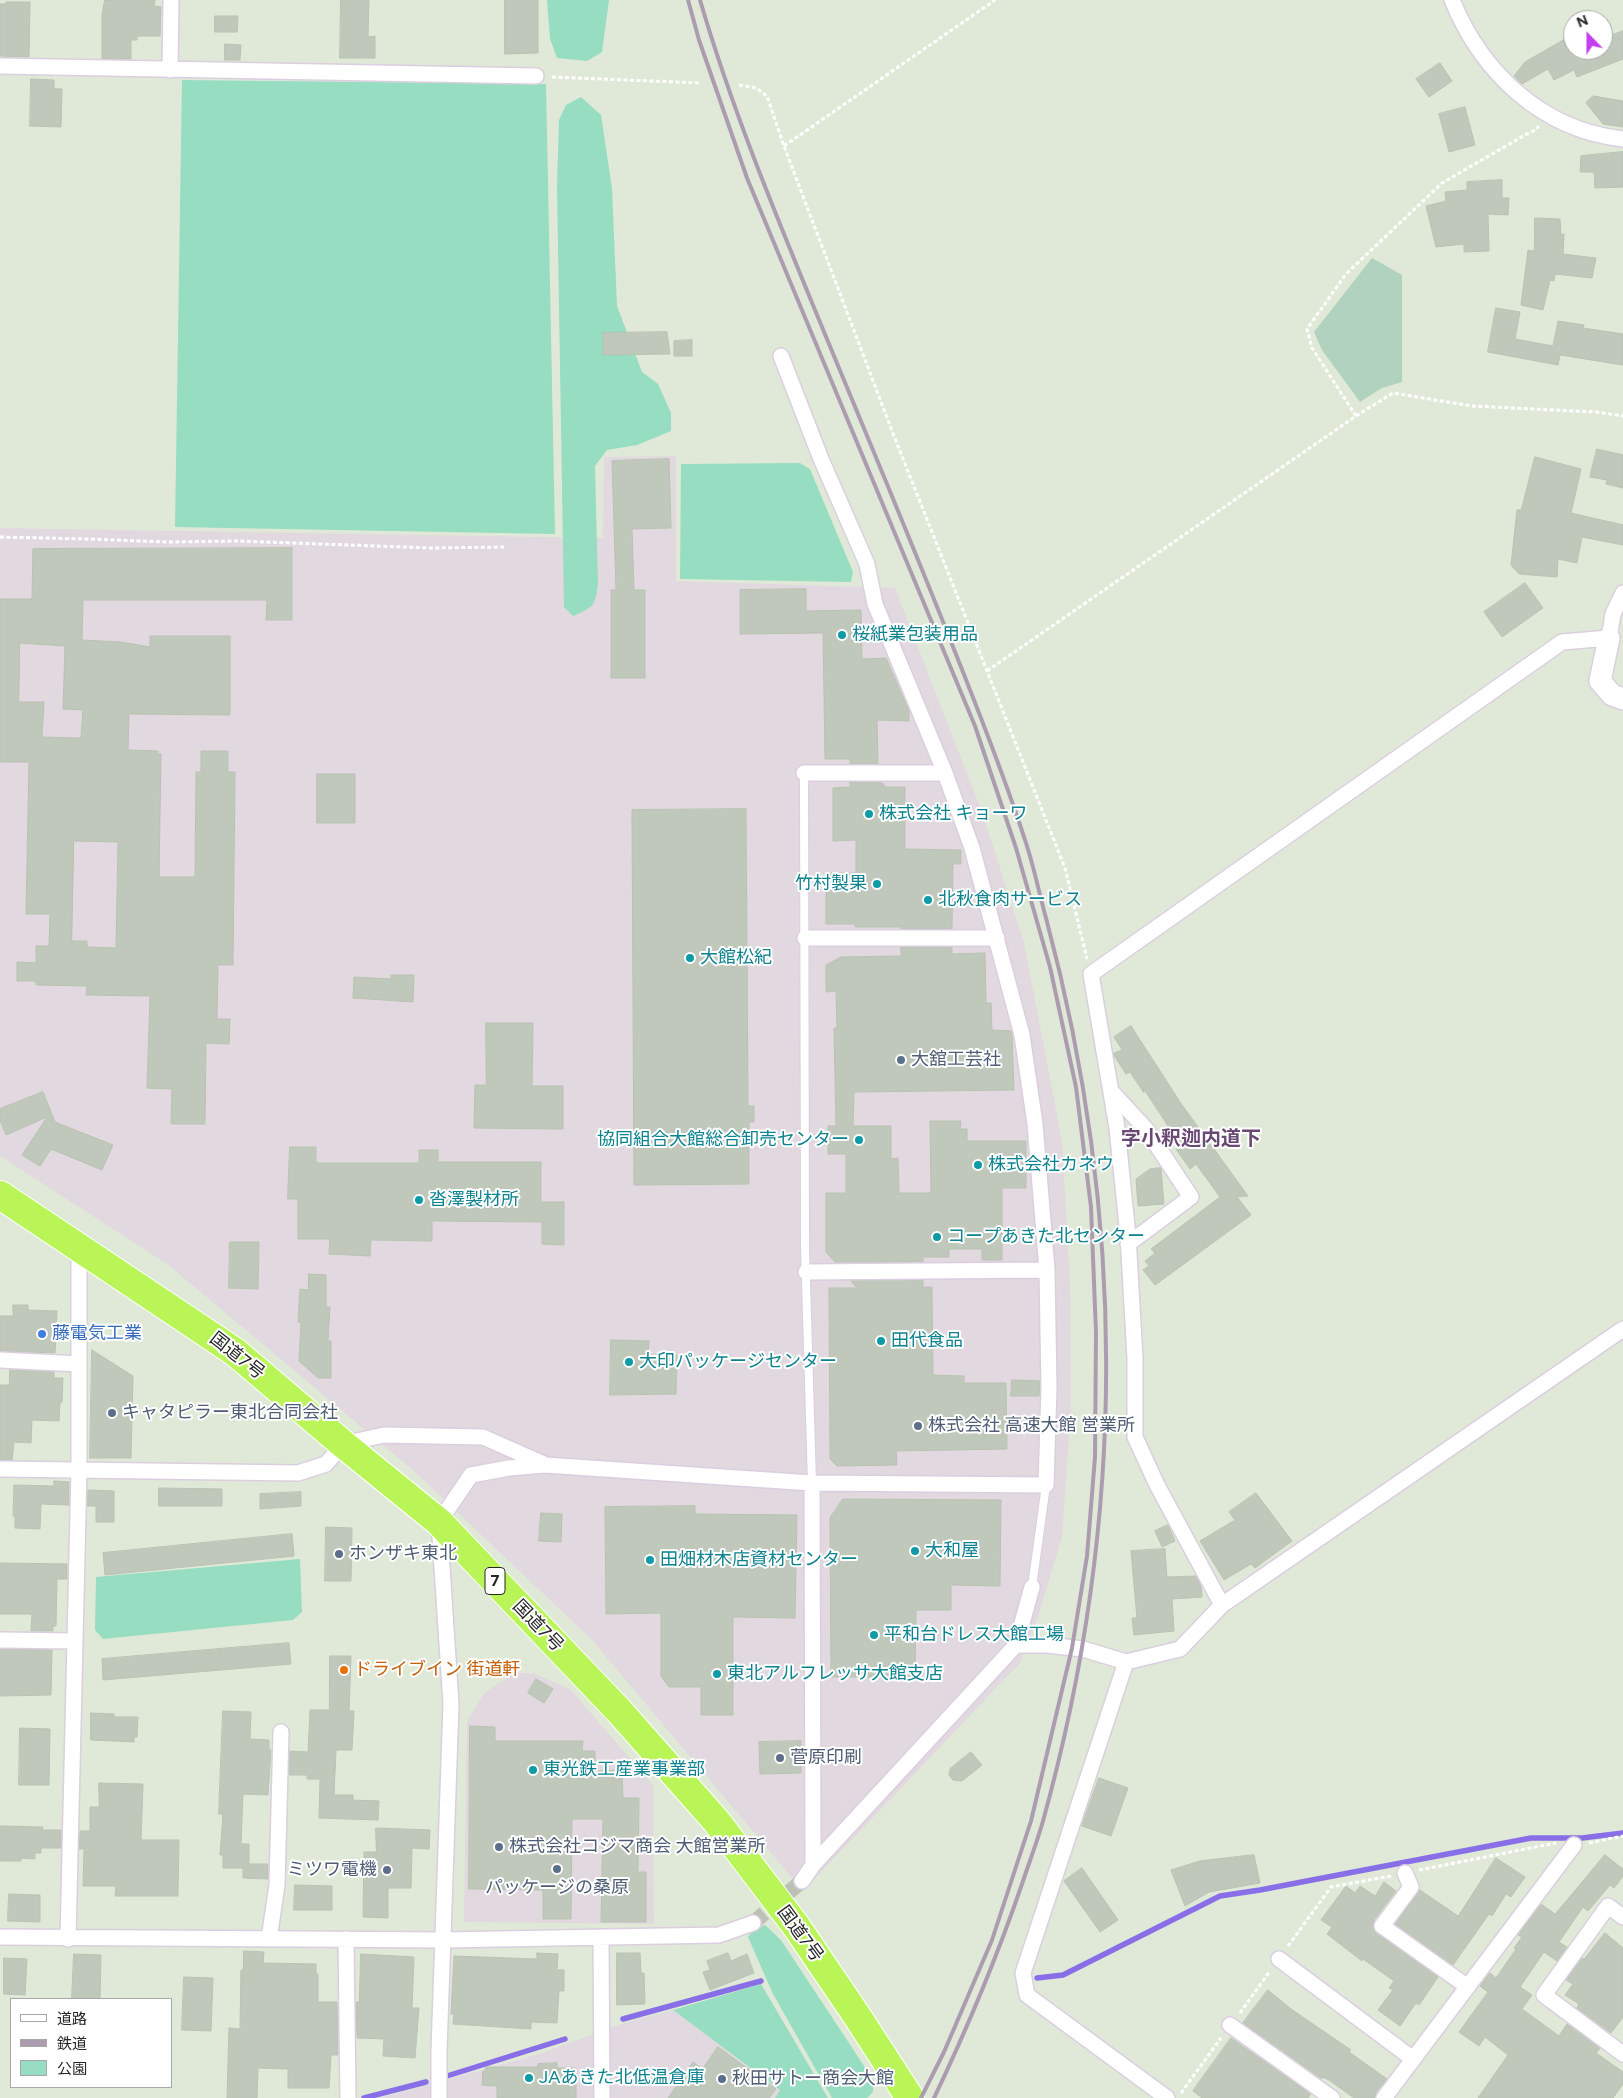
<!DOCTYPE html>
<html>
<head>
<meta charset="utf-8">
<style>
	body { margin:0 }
	#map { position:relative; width:1623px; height:2098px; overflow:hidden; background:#e0e9d8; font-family:Figtree,"Noto Sans JP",sans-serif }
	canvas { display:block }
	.legend { position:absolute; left:10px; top:1998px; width:162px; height:90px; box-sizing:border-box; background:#fff; border:1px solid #a8a8a8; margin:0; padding:6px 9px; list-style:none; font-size:15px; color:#262626 }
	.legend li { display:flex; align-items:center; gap:10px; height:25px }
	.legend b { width:25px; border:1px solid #a8a8a8 }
	.north { position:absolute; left:1563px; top:10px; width:50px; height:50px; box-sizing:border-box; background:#fff; border:1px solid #a8a8a8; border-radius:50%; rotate:338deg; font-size:14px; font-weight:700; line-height:20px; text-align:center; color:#262626 }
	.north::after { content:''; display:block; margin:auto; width:18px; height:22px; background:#c53ef0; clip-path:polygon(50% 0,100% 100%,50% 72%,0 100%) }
</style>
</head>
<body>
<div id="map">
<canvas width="1623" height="2098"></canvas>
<ul class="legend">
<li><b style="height:6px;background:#fff"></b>道路</li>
<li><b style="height:6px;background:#ac9cb0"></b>鉄道</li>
<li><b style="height:14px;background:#96ddc1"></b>公園</li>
</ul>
<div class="north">N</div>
</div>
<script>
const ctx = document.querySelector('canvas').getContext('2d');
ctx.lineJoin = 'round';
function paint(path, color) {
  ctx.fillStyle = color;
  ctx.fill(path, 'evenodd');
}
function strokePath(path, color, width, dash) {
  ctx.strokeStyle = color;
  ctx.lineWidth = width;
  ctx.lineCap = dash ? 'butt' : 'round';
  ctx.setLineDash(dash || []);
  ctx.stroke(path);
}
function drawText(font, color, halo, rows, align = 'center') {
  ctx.font = font + ' Figtree,"Noto Sans JP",sans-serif';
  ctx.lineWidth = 4;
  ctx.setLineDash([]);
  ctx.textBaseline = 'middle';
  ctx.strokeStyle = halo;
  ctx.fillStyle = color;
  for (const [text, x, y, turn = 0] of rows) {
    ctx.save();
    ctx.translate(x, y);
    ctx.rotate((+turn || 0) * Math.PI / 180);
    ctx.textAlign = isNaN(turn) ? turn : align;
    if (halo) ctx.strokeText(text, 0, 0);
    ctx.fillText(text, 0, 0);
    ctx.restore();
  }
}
paint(new Path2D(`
	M676,456V581L895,588L982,812L1024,943L1062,1141L1070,1283L1071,1405L1062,1537L1038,1617L1020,1663L803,1891L592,1640L413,1470L167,1264L0,1156V528L603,538L604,457Z
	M514,1673H533L570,1689L653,1785L654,1924L464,1922L467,1721L484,1693Z
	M673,2010L780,2090L775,2098H380L536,2055L624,2023Z`), '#e1d9df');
paint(new Path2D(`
	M547,0H609L602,52L587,61L557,58L550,39Z
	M182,80L546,84L555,534L175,527Z
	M581,97L601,115L612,188L617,306L642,372L658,384L671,413V431L637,445L607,450L595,466L598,584C595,606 594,607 573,616L564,607L557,186L559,120L566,105Z
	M800,463L810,469L853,572L851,582L680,579L681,464Z
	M300,1559L302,1612L293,1620L103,1639L95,1630L96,1577Z
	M765,1925L781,1940L874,2081L873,2092L867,2098H832L773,1994L748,1937L753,1930Z
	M761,1984L828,2098H775L780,2090L673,2010Z`), '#96ddc1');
paint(new Path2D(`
	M1372,258L1402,275V382L1382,388L1360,402L1322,350L1314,332Z`), '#b0d2bf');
strokePath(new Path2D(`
	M1037,1978L1063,1975L1220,1896L1260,1890L1531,1838H1582L1623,1833
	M623,2019L761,1981
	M447,2076L565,2039
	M364,2098L426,2082`), '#886fe7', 5.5);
const building = new Path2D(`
	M105,0H155L154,6L161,7L160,36H137V40H131V59H102V15Z
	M341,0H369L368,37L375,36V58H340Z
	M505,0H538V53L505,54Z
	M6,2H30L29,57L0,56V4H6Z
	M215,16H238L237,32H215Z
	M1623,31V59L1577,77L1574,70L1554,80L1548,69L1522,84L1514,76L1525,62L1565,39L1569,50H1603V39Z
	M225,44L241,45L240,60H225Z
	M1440,63L1452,81L1429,97L1416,79Z
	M31,79L54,80V89H62L61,127L30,126Z
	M1593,96L1623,101V127L1603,124L1586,103Z
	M1465,107L1475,145L1449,152L1439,114Z
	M1623,152V187L1595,188L1594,172H1580L1581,156Z
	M1502,180V198H1509L1508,215L1488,214L1489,251L1464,252V244L1436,247L1426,206L1446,201L1445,192L1467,190V182Z
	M1535,218L1560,219L1561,235L1564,234L1563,254L1596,258L1592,278L1555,274L1554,281L1550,280L1543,310L1521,305L1528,250L1534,251Z
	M1496,308L1520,312L1515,339L1553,346L1558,321L1584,325L1583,328L1623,334V365L1560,355L1558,365L1488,352Z
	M667,332L670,354L603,355V333Z
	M692,340V356H674V341Z
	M1597,449L1623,455V488L1606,484L1607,480L1590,477Z
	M1535,457L1581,469L1571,513L1623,525V545L1582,537L1577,563L1558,559L1557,577L1519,574L1511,565L1517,510H1521Z
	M669,459L671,528L632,529L634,590H645V678H611V590H616L612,461Z
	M292,548V620H266L267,600H83L82,640L121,642L150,647V636H230V715L129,714L128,750L158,751V754H161L159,877H195L196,772H201V751H228V772H235L233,965H218L217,1019H230L229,1044L206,1043L205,1124H171L172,1089L147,1088L150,996L86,995L87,986L36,985V981H17V962L36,963V946H49L50,914H26L29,762H0V599H32L33,549ZM20,643L65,646L63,709L83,710L81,738L42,737L44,702H19ZM74,841L118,842L116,948L87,947V941H72Z
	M1525,583L1543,608L1502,637L1484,612Z
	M806,589V611L861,610L862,659L886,658L909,711V721L877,720L878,764H850V759H825L823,633L740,634V590Z
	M317,774H355V823H317Z
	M850,782H878L884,784V787H905V849L961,850V864H953L952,929H901V927H855V924H826V873H856V840L833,841V788L850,787Z
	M746,809L748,1106H754V1122H749V1184L634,1185L632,810Z
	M901,947H952V954L985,953L986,1003H991L992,1030L1011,1031L1012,1035L1014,1090L854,1092L853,1126H891V1159L898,1158L899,1193H931L930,1121H961L960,1129H967V1141H1026V1188H1002V1260H982V1249H949V1257H923V1262H835L826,1252V1193H846V1154H828V1126H836L834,1028H837L836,991L826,992V965L841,957L901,956Z
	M391,975H414L413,1002L353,998L354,977L391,979Z
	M486,1023H533L532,1086H563V1129L474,1128L475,1085H486Z
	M1131,1026L1180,1102L1248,1196L1237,1197L1251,1215L1155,1285L1143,1270L1149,1266L1145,1261L1155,1253L1151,1249L1220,1197L1196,1164L1190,1169L1176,1149H1183L1144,1089V1093L1130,1072L1126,1074L1115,1057L1114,1053L1122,1050L1114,1037Z
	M43,1092L55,1122L113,1145L102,1170L51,1149L40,1166L22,1155L47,1117L6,1135L0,1120V1109Z
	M290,1147H316V1163H419V1150H438V1162H541V1202H564V1245L542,1244V1222L432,1221V1241L371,1240L370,1256L329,1254L330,1239H298V1199H288Z
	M1161,1168L1164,1204L1138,1206L1136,1179L1150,1169Z
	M230,1242H259L258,1289L229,1288Z
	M309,1274L326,1275V1307H330L328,1341H331V1378H318L299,1361L301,1323L298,1322L300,1289L308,1290Z
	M923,1280V1287H932L933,1375L964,1376V1383H1006L1007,1449L896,1451L897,1465L837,1466L830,1459L829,1288H857L851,1281Z
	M13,1305H28V1310L57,1311L55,1353L0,1351V1316H13Z
	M611,1340L649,1341L648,1355H677L676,1394L610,1395Z
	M92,1350L133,1376L131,1458H90Z
	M10,1370L54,1372V1378H63L62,1402H60L59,1421L32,1420L31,1443L14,1442L12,1460H0V1385H9Z
	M1012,1380L1040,1381L1039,1396H1011Z
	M54,1481L69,1482V1505L41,1504L40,1529L15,1528V1516H13L14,1485L54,1486Z
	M159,1488L222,1489V1506H159Z
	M88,1490L114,1491V1522H96V1506H88Z
	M301,1492V1506L260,1509V1494Z
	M1256,1493L1292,1541L1255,1568L1251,1564L1224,1580L1200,1541L1235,1520L1229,1512Z
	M843,1499L1001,1500L1000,1586L951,1585V1610H916L915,1677H831L830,1518Z
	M695,1506V1514L797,1515L795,1618L733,1617V1715H701V1687H669L661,1676V1613L606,1614L605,1507Z
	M541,1513L562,1514L561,1542L539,1541Z
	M1168,1525L1175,1541L1162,1547L1155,1531Z
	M326,1527L352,1528L351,1581H325Z
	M292,1534L294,1556L105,1575L103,1553Z
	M1165,1549L1167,1577L1196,1576L1201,1586L1202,1597L1172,1599L1174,1631L1134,1635L1132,1618H1137L1131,1551Z
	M0,1563L67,1564V1579H57L56,1626H53V1631H31L32,1614H0Z
	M289,1643L291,1664L103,1680L102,1659Z
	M0,1649L52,1650L51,1695L0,1696Z
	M330,1656H351L349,1711H354L352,1750H336L334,1795H353V1800L379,1801L378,1820L319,1818L320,1779H307V1775H289L290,1751L308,1752L310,1710H329Z
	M536,1679L553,1689L544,1703L528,1693Z
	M223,1711L251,1712L250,1739L269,1740V1750H271L268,1795L243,1794L241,1844H249V1864H268V1879L243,1878V1868H223V1855H220L223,1814H219Z
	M91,1713L114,1714V1717H138L137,1737H134V1742L91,1740Z
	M470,1726L495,1727V1741H583L582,1751H595V1771L614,1770V1775L622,1774L623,1798H639L638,1872H646V1922H601L603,1819H572L571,1919H543V1890L469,1889Z
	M20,1728L50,1729L49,1785H19Z
	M801,1741V1773L760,1774L759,1742Z
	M971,1752L982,1765L962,1781L953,1780L949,1775L950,1769Z
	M1099,1778L1128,1788L1111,1836L1082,1826Z
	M99,1783L143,1784L141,1840H179L178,1896H115L116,1886H83L84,1849H79L80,1831H90V1807H99Z
	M0,1826L43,1827L42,1830H61V1848H41V1853H35V1859L21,1858V1861H0Z
	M376,1828L430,1830L429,1849L412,1848L411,1888H388V1918L363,1917L364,1852H376Z
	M1254,1855L1260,1883L1209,1892L1185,1906L1171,1870L1200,1861Z
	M1605,1855L1623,1869V1876L1614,1888L1610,1885L1588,1911L1583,1907L1559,1942L1567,1947L1557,1961L1544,1952L1520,1987L1532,1995L1522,2009L1559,2036L1567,2024L1600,2048L1596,2053L1623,2072V2084L1613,2098H1478L1508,2055L1485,2037L1479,2046L1459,2032L1488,1992L1480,1986L1490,1973L1496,1978L1516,1949L1514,1948L1522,1937L1518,1935L1541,1904L1555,1914Z
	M1496,1858L1525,1877L1511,1897L1506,1894L1492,1916L1489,1914L1453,1965L1395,1924L1420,1890L1458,1916Z
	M1082,1868L1118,1920L1100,1932L1064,1881Z
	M1384,1882L1396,1891L1374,1920V1930L1438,1977L1419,2005L1416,2003L1400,2026L1378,2010L1393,1990L1389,1988L1394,1981L1363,1959L1362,1961L1327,1934L1332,1927L1321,1920L1346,1886L1355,1893L1360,1886L1375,1896Z
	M295,1885L332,1886V1910H294Z
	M9,1894L40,1895V1922L8,1921Z
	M1605,1933L1623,1948V2017L1611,2033L1577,2008L1579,2004L1565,1995L1573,1984L1566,1980L1582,1958L1584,1959Z
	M244,1951L264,1952L263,1963L316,1964V1974H318V2002H337L338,2055H331L329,2088H288V2069L258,2068L257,2098H227L229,2028L240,2029L241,1970H243Z
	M537,1953L558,1954L557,1970H564V1991H559L557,2023L531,2022V2029L453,2024L454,2014H451L454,1956L537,1959Z
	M617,1953H640L641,1973H644L645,2004L617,2005Z
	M728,1953L731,1961L747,1954L754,1973L710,1990L703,1972L710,1970L707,1961Z
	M74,1954L101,1955L100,1999H72Z
	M361,1954L414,1957L412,2008H419L415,2058L383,2056L384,2039L357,2038L356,2002H359Z
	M4,1958L27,1959L25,1995L4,1994Z
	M184,1977L213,1978L211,2031L182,2030Z
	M1268,1990L1291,2009L1351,2050L1349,2052L1387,2079L1376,2092L1375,2098H1354L1329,2080L1323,2077L1322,2079L1243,2023Z
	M1231,2038L1311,2094L1308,2098H1202L1193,2091Z
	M718,2047L776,2089L769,2098H668L693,2062L702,2069Z
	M557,2063V2068H576V2098H497V2086L482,2085L483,2071H485L486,2067H538V2064Z`);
paint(building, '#c0c7bb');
strokePath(building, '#b9c3b2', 1);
strokePath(new Path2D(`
	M753,1923L802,1881`), '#bbc2b4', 15, [15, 8]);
const lane = new Path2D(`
	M804,773L805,1248L812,1483
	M1032,1587L1046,1485`);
const street = new Path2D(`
	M1452,0C1482,73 1542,130 1623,139
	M0,66L536,76
	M170,70L171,0
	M804,773H945
	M805,938H997
	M1111,1091L1146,1129L1191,1197L1128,1244
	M806,1272L1047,1270
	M0,1360L79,1364
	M0,1469L298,1473L326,1464L343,1444L384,1435L483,1437L544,1464
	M812,1483L813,1865
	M1222,1605L1157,1485L1135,1437V1358L1128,1236L1117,1128L1091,974L1562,642L1609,638L1613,614L1623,593
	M0,1640L75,1641
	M1016,1645H1047L1083,1649L1126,1662L1180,1649L1222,1605L1623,1329
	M1126,1662L1023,1973L1027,1995L1167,2098
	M1405,1873L1411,1887L1382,1926L1468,1987
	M802,1881L813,1865L1016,1645L1032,1587
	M1623,1917L1608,1906L1544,1995L1623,2054
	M0,1937L444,1940L719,1935L753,1923
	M601,1937L602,2098
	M68,1939L79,1470V1249
	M269,1939L277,1885L281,1732
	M346,1939L348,2098
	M1279,1959L1413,2059
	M1230,2025L1332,2098
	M439,2098V2051L451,1704L439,1522L471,1475L509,1468L545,1465L812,1483L1046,1485L1049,1388L1047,1270L1035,1124L1022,1035L972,848L945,773L875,604L867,564L821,459L781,356
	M1384,2098L1574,1845`);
const secondary = new Path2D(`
	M1609,638L1600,681L1612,695L1623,699`);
const highway = new Path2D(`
	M0,1195L235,1352L343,1444L439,1522L620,1712L717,1822L796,1926L857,2016L910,2098`);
strokePath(lane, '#dbcedf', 10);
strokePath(street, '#dbcedf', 18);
strokePath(secondary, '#dbcedf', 24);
strokePath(highway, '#fff', 30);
strokePath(new Path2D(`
	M552,77L701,83
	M739,85L756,88L767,96L784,146L894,436L1065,868L1087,959
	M784,146L995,0
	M1356,416L1393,393L1472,406L1596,412L1623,416
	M0,537L90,539L168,542L237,541L432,548L504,547
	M987,671L1356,416L1312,348L1307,329L1346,274L1442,183L1525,135L1535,130L1539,126
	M1589,1843L1623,1836
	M1419,1870L1556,1843
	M1288,1946L1331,1887L1391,1876
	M1240,2013L1270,1971
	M1181,2093L1221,2038`), '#fff', 3, [4, 2.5]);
strokePath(lane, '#fff', 8);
strokePath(street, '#fff', 15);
strokePath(secondary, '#fff', 21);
strokePath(highway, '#b9f557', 28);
strokePath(new Path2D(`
	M688,0L699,40L747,178L975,726L1016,848L1050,967L1076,1087L1091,1207L1096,1333L1095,1457L1087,1556L1072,1648L1031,1821L992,1940L944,2052L921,2098
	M700,0C731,106 773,208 815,310C864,429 914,547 961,667C984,725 1007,784 1026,843C1034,867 1039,893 1046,918C1127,1220 1127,1519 1043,1821C1037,1842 1029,1863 1022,1884C997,1957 967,2029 934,2098`), '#ac9cb0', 4);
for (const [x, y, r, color] of [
	[842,635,5,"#0f9aa8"],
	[869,814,5,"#0f9aa8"],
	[877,884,5,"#0f9aa8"],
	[928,900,5,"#0f9aa8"],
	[690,958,5,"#0f9aa8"],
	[901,1060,5,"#5c6f8a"],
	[859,1140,5,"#0f9aa8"],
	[978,1165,5,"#0f9aa8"],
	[419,1200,5,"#0f9aa8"],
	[937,1237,5,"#0f9aa8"],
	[42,1334,5,"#3f7fe0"],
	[881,1341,5,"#0f9aa8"],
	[629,1362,5,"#0f9aa8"],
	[112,1413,5,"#5c6f8a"],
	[918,1426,5,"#5c6f8a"],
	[915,1551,5,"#0f9aa8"],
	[339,1554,5,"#5c6f8a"],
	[650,1560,5,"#0f9aa8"],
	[874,1635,5,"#0f9aa8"],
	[344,1670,5,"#e8710a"],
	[717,1674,5,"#0f9aa8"],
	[780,1758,5,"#5c6f8a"],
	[533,1770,5,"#0f9aa8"],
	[499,1847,5,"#5c6f8a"],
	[557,1869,5,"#5c6f8a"],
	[387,1870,5,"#5c6f8a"],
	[529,2078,5,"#0f9aa8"],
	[722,2079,5,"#5c6f8a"]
]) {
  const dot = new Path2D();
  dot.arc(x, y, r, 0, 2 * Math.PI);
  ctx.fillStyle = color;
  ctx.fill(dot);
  strokePath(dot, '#fff', 2);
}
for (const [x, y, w] of [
	[495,1581,20]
]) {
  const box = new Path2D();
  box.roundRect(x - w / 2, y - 13.5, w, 27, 4);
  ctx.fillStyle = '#fff';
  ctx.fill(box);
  strokePath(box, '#262626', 1);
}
drawText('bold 16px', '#262626', null, [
	["7",495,1581]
]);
drawText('18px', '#0d838f', '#fff', [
	["桜紙業包装用品",852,635],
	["株式会社 キョーワ",879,814],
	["竹村製果",867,884,"right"],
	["北秋食肉サービス",938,900],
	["大館松紀",700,958],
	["協同組合大館総合卸売センター",849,1140,"right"],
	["株式会社カネウ",988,1165],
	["沓澤製材所",429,1200],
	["コープあきた北センター",947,1237],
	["田代食品",891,1341],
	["大印パッケージセンター",639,1362],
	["大和屋",925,1551],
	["田畑材木店資材センター",660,1560],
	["平和台ドレス大館工場",884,1635],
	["東北アルフレッサ大館支店",727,1674],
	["東光鉄工産業事業部",543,1770],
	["JAあきた北低温倉庫",539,2078]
], 'left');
drawText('18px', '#4e5e75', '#fff', [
	["大舘工芸社",911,1060],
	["キャタピラー東北合同会社",122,1413],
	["株式会社 高速大館 営業所",928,1426],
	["ホンザキ東北",349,1554],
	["菅原印刷",790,1758],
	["株式会社コジマ商会 大館営業所",509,1847],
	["ミツワ電機",377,1870,"right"],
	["パッケージの桑原",557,1888,"center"],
	["秋田サトー商会大館",732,2079]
], 'left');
drawText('18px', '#366cbe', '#fff', [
	["藤電気工業",52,1334]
], 'left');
drawText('18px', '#262626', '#fff', [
	["国道7号",237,1356,38],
	["国道7号",538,1626,46],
	["国道7号",800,1934,54]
]);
drawText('18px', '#c56008', '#fff', [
	["ドライブイン 街道軒",354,1670]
], 'left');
drawText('bold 20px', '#6a4a74', '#fff', [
	["字小釈迦内道下",1191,1139]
]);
</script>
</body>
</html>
